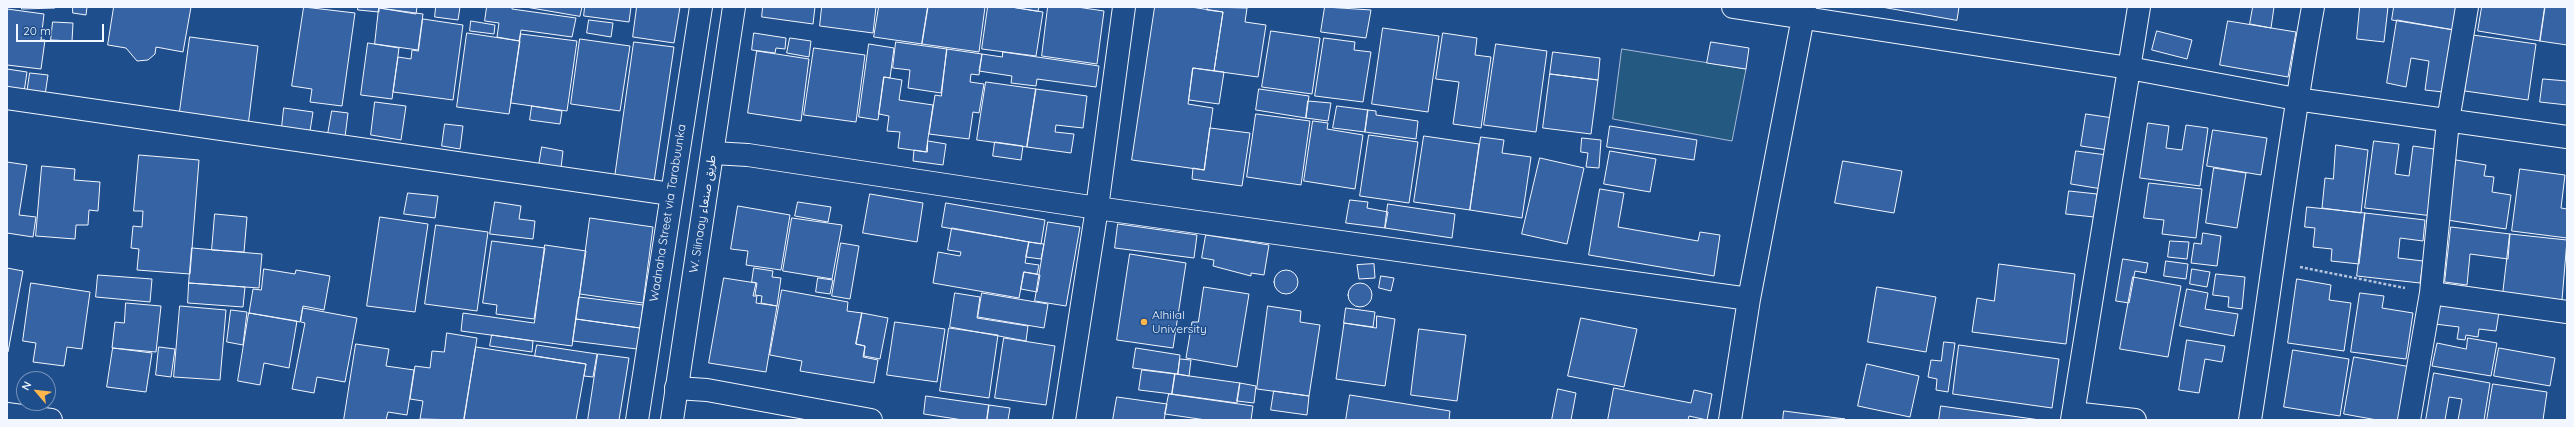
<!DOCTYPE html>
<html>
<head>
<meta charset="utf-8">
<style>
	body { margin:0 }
	#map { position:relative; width:2574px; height:427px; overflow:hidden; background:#1f4e8c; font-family:Quicksand,sans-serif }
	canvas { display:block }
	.frame { position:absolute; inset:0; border:8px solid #f2f6ff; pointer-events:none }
	.north { position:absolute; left:16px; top:371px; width:40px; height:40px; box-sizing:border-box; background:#1f4e8c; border:1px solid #7391ba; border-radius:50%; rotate:298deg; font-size:11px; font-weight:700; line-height:16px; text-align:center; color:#f2f6ff }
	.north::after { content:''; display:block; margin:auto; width:14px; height:18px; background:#ffb74d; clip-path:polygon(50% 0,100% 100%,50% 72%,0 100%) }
	.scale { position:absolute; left:16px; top:24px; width:88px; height:18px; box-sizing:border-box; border:2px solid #f2f6ff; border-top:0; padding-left:5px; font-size:12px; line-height:14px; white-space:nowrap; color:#f2f6ff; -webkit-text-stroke:3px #1f4e8c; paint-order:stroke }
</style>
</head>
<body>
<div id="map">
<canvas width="2574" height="427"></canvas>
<div class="frame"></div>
<div class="north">N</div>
<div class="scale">20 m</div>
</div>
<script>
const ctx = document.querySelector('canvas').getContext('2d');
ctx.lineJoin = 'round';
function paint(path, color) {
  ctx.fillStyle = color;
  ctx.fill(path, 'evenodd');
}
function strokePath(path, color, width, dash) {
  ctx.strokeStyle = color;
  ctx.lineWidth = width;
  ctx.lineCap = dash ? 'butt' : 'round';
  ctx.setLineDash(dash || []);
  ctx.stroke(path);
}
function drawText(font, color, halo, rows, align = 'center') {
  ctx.font = font + ' Quicksand,"Noto Sans Arabic",sans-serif';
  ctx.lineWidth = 3;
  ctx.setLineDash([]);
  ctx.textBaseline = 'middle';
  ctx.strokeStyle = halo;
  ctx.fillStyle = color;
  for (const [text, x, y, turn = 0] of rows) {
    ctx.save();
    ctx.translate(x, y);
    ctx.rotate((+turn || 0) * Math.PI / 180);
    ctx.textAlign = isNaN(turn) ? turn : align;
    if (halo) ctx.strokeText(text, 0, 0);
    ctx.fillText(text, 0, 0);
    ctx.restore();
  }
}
const green = new Path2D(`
	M1622,49L1746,69L1732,141L1613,119Z`);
paint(green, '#245a82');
strokePath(green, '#a8bbd7', 1);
const building = new Path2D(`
	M22,7H55V8L22,9Z
	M73,7H87L86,15L73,13Z
	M114,7H191L183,52L156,47L155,54L148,60L137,61L126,48L108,45Z
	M304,7L355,13L342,106L310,102L312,89L292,86Z
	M358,7H417L416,14L379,8V12L358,10Z
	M436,7H460L458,20L435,17Z
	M487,7H512V9L576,18L572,37L521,30L519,41L497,37L499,23L485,21Z
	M526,7H582L580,16Z
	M585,7H631L629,22L584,16Z
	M637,7H680L674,43L633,37Z
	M763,7H815L813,24L762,17Z
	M822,7H876L873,33L820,26Z
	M879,7H928L922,44L874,37Z
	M928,7H985L979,52L922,44Z
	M988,7H1011L1043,12L1036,56L982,49Z
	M1012,7H1039L1038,11Z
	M1048,7H1077L1104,11L1097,64L1042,56Z
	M1155,7H1191L1223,12L1214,71L1193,68L1188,104L1213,108L1204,170L1132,160Z
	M1208,7L1247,8L1245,22L1266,25L1258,77L1214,71L1223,12L1207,10Z
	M1325,7L1371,10L1366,38L1321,32Z
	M1882,7H1959L1957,20Z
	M2253,7H2274L2271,28L2250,24Z
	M2360,7H2388L2384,42L2357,39Z
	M2394,7H2457L2454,30L2392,20Z
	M2482,7H2545L2540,41L2478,31Z
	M2545,7H2567V45L2540,41Z
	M379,8L423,14L418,50L375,44Z
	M7,9L44,14L41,40H45L41,69L7,65Z
	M423,19L463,25L453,100L393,92L398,57L411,59L412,50L418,51Z
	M589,20L613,23L611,37L587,33Z
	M2397,20L2454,30L2443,92L2425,90L2429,61L2411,58L2406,87L2387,83Z
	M471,21L495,25L494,34L470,31Z
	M2228,21L2296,32L2288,77L2220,65Z
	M53,22L73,23L72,41L51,40Z
	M1383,28L1439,36L1428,112L1372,104Z
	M1271,31L1320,38L1312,94L1262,87Z
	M2157,31L2192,40L2187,59L2152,50Z
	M467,33L520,41L509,114L457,107Z
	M754,33L786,38L785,49L776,48L775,53L752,50Z
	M1443,33L1477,38L1475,55L1491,57L1481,128L1453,124L1459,82L1436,79Z
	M521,34L577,41L567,111L511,103Z
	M2473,35L2536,44L2528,100L2465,91Z
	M190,37L258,46L248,126L179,118Z
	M790,38L811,41L809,57L787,53Z
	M1324,38L1355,42L1354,50L1371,52L1363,102L1315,96Z
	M580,39L630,46L620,111L571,104Z
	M634,42L674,47L654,182L615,177Z
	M896,42L947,49L941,93L908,88L910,70L893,68Z
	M1711,42L1749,48L1746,69L1707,63Z
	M368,43L399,48L392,99L361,95Z
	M869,44L894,48L890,78L884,77L878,120L859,117Z
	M1496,44L1547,51L1536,132L1484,125Z
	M814,48L865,55L856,122L804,115Z
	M947,49L982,54L979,75L971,74L970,82L984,84L979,113L973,112L969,139L929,134L935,95L941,96Z
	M757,51L809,59L801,121L748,113Z
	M1003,52L1099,66L1096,87L1037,79L1036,86L1011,83L1012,76L979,71L982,54L1002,57Z
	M1553,52L1600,58L1598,80L1550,74Z
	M1193,68L1224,72L1219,104L1189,100Z
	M7,69L27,72L24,92L7,90Z
	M30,73L48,75L45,95L27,93Z
	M1550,74L1598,80L1591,134L1543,128Z
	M884,77L902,80L899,100L933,105L926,152L898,148L900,132L887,131L889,116L879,114Z
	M2543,79L2567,81V105L2540,102Z
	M986,82L1036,89L1027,147L977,140Z
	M1036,89L1087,96L1083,128L1056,125L1055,132L1074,134L1071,153L1027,147Z
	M1259,89L1309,96L1306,118L1256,110Z
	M1308,101L1331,103L1328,121L1306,118Z
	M375,102L406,106L401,140L371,135Z
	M532,106L562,111L560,124L530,120Z
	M1337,106L1368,110L1365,132L1333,128Z
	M284,108L313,112L310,131L282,127Z
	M1368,110L1376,111V115L1418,121L1416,139L1365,132Z
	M332,111L348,113L345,137L328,134Z
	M1256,114L1310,121L1301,185L1247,177Z
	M2086,114L2113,118L2108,150L2081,146Z
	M1313,121L1328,123L1327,129L1363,135L1355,189L1304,181Z
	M2148,123L2169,126L2166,148L2182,150L2186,125L2208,128L2200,186L2140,178Z
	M445,124L463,126L460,149L442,146Z
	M1610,126L1697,140L1694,160L1607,147Z
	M1210,128L1250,133L1242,186L1192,179L1193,168L1204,170Z
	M2213,130L2267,138L2261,175L2207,166Z
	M1369,135L1418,142L1409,203L1360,196Z
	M1424,136L1479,144L1470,210L1414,202Z
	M1481,137L1504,140L1502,153L1531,157L1522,218L1470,210Z
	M1582,138L1601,140L1599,168L1586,167L1588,153L1581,152Z
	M928,141L946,144L943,165L913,161L914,150L927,152Z
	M2374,141L2399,144L2395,174L2409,176L2413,146L2441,150L2433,216L2365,208Z
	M995,142L1023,146L1021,160L993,156Z
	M2336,145L2368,150L2361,213L2322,208L2325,178L2333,179Z
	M542,147L563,151L561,168L539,165Z
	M1610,151L1656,159L1650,192L1604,184Z
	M2076,151L2107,155L2102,189L2071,184Z
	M139,155L199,160L190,274L137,270L139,249L131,248L133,226L142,227L143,211H134Z
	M1540,158L1584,168L1567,244L1522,234Z
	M2456,160L2486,165L2484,176L2494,177L2492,192L2511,195L2506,229L2447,220Z
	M1843,161L1902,171L1894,213L1835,203Z
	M7,162L27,165L19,215L36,217L33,237L7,233Z
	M42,166L75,169L74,180L100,182L98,211L89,210L88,225H76L75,239L36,236Z
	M2214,168L2246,173L2237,228L2206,223Z
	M2520,169L2565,175L2561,208L2567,209V238L2512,231Z
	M2149,183L2202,189L2196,238L2162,234L2164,220L2144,218Z
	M1600,189L1624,193L1618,227L1698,241L1700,232L1720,235L1714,276L1589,255Z
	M2069,191L2097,194L2094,217L2066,214Z
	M408,193L438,196L435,218L404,214Z
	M870,194L923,203L917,242L863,233Z
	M1350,200L1368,202L1367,208L1388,212L1385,228L1346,223Z
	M495,202L521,206L519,219L535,221L533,239L490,234Z
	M798,202L831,207L828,222L795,216Z
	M946,203L1045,220L1041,244L942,227Z
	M1388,204L1455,214L1452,238L1385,228Z
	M738,206L790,215L781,270L746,265L748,251L731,249Z
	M2307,207L2365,213L2359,264L2331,261L2332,249L2313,247L2315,228L2305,227Z
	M2365,213L2425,220L2423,241L2400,238L2398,258L2423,261L2420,283L2357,276Z
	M215,214L247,217L244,252L212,250Z
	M380,217L428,224L415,312L367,306Z
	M590,218L653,227L643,303L580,294Z
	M792,218L842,225L832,279L783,271Z
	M1048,222L1080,227L1066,306L1035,301Z
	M1118,224L1197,235L1194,258L1115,248Z
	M436,225L488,232L477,311L425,304Z
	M2451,227L2510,234L2508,259L2470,254L2467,285L2445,282Z
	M952,228L1029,242L1025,263L1039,265L1037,274L1024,272L1019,298L933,283L938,252L960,256L961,252L948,250Z
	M2203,233L2221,236L2217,266L2191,263L2194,243L2201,244Z
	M2510,234L2567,240L2562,300L2503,294Z
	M1206,235L1269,245L1264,275L1251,273V276L1213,266L1214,260L1202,258Z
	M492,241L545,248L534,319L496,314L497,305L483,303Z
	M2170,241L2189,242L2187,259L2168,257Z
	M1029,242L1044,244L1041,259L1026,257Z
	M841,243L859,246L850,299L832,296Z
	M545,245L586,251L572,346L461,331L463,313L534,323Z
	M192,248L262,254L259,288L189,283Z
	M1130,254L1186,263L1173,348L1117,340Z
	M2123,259L2148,263L2146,273L2135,271L2129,303L2116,301Z
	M2166,261L2188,264L2186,279L2164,276Z
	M1374,264L1375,278L1359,279L1357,265Z
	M1999,264L2075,274L2066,344L1972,332L1977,298L1994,301Z
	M7,268L23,271L8,352H7Z
	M754,268L773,271L772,277L781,278L777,306L761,303L762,296L755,295L757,283L752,282Z
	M264,269L295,274L296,270L330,276L324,310L303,306L300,322L249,313L253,289L261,290Z
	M2192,269L2210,272L2207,287L2190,284Z
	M1274 282a12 12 0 1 1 24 0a12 12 0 1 1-24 0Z
	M1024,272L1040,275L1037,292L1021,289Z
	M2216,274L2245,277L2242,309L2228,307L2229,297L2213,295Z
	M98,275L152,279L150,302L96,297Z
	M1381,276L1394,278L1391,291L1379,288Z
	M2133,277L2181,286L2168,357L2120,349Z
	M724,278L756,283L753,296H757L756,303L777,306L766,372L709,363Z
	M818,278L833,280L830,294L816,292Z
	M2297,279L2331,285L2329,300L2351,303L2344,351L2288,343Z
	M1348 295a12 12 0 1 1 24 0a12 12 0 1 1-24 0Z
	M31,283L90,292L82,349L67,347L64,366L33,362L36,343L23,341Z
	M189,283L245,287L243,307L188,303Z
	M1204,287L1249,294L1237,367L1186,358L1192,322H1198Z
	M1877,287L1936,297L1926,352L1868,342Z
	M2187,289L2208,293L2205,309L2238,314L2234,336L2180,326Z
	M782,290L848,302L847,311L862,313L856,344L865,346L863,357L878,360L874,383L800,371L802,361L770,355Z
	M955,293L980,297L977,318L1028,326L1026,341L950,327Z
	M982,293L1048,304L1044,328L978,317Z
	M2360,293L2384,296L2382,308L2413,313L2406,359L2351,352Z
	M579,297L643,305L640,328L576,319Z
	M126,303L161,306L156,352L112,348L115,322L124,323Z
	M2438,303L2499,312L2496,331L2479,329L2478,337L2466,335L2465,340L2457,339L2459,327L2435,324Z
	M180,306L226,310L220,380L174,377Z
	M1268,306L1301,311L1300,322L1320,325L1309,396L1257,389Z
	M303,308L357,318L345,382L317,377L314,393L292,389L305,323L301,322Z
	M1346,308L1375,312L1373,327L1344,323Z
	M231,310L247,312L243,345L227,342Z
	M249,313L297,321L289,368L264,363L260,385L238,381Z
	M862,313L888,318L880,359L864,356L865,346L856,344Z
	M1377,316L1395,319L1385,386L1336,379L1344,323L1376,328Z
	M1581,318L1637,329L1624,387L1568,376Z
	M576,319L640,328L637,349L573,341Z
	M895,322L945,329L937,382L887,375Z
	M949,328L998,335L989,398L940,391Z
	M1419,329L1466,335L1457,401L1411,395Z
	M447,333L477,338L464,420L420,419L423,401L410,399L415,366L430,368L432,351L444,352Z
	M492,335L533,341L532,352L490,346Z
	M1004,338L1055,346L1046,405L995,398Z
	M2468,338L2497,343L2491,376L2432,366L2437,343L2466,349Z
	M2187,340L2225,346L2222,362L2205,359L2199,393L2179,390Z
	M1944,342L1955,343L1948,392L1936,390L1937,379L1928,377L1931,360L1941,361Z
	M356,344L389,349L386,366L414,370L407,415L388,412L386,420H344Z
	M537,345L597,354L593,377L584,376L586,364L535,356Z
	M1959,345L2059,359L2052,408L1953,394Z
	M159,347L175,349L171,377L156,375Z
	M476,347L586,364L576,420H464Z
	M113,348L152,353L146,392L107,387Z
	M1136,348L1180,355L1178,374L1133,368Z
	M2499,348L2555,358L2550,386L2494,376Z
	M2293,350L2349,359L2340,416L2284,407Z
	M598,354L629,358L619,420H588Z
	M2354,357L2411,367L2401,420H2377L2344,414Z
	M1180,359L1191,360L1189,376L1178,374Z
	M1867,364L1919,376L1910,417L1858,406Z
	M1142,370L1175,374L1172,394L1139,390Z
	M2434,373L2490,383L2484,420H2458L2462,399L2449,397L2445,420H2426Z
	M1175,374L1240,383L1237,403L1172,394Z
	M1240,383L1256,386L1254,403L1237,401Z
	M2493,384L2547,392L2543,420H2487Z
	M1614,388L1691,403L1694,390L1712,394L1707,420L1689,416L1688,420H1608Z
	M1558,389L1576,393L1571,420H1552Z
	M1274,391L1309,396L1307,415L1271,410Z
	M1169,394L1253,406L1251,420H1206L1165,414Z
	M1350,395L1450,411L1449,420H1346Z
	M926,396L989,405L987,420H963L924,414Z
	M1117,397L1167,404L1164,420H1113Z
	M989,405L1010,408L1008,420H987Z
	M1941,406L2040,420H1939Z
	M1784,411L1845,419L1783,420Z`);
paint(building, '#3563a3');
strokePath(building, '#f2f6ff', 1);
const minor = new Path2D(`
	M1733,7L2129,68L2296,99L2567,137
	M7,98L671,194
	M713,153L748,155L1097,208L1749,299L1730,420
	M2431,293L2567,312
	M1749,299L1805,7
	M676,388L707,390L871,420
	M2073,413L2135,420
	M7,414L51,420
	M1064,420L1097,208L1124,7
	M2072,420L2139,7
	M2250,420C2272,282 2288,144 2313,7
	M2409,420L2431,293L2448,121L2467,7`);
const major = new Path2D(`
	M637,420L701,7
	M672,420L734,7`);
strokePath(minor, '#f2f6ff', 24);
strokePath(major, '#f2f6ff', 24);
strokePath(new Path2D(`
	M2300,267L2405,288`), '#b3c4dc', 2.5, [3, 2]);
strokePath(minor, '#1f4e8c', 22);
strokePath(major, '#1f4e8c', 22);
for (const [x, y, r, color] of [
	[1144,322,4,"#ffb74d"]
]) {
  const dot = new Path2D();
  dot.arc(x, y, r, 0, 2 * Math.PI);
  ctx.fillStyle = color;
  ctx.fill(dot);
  strokePath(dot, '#1f4e8c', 1.5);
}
drawText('12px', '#f2f6ff', '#1f4e8c', [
	["Wadnaha Street via Tarabuunka",668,213,-81],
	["W. Siinaay طريق صنعاء",703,214,-81]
]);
drawText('12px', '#f2f6ff', '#1f4e8c', [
	["Alhilal",1152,315],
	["University",1152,329]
], 'left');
</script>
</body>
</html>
